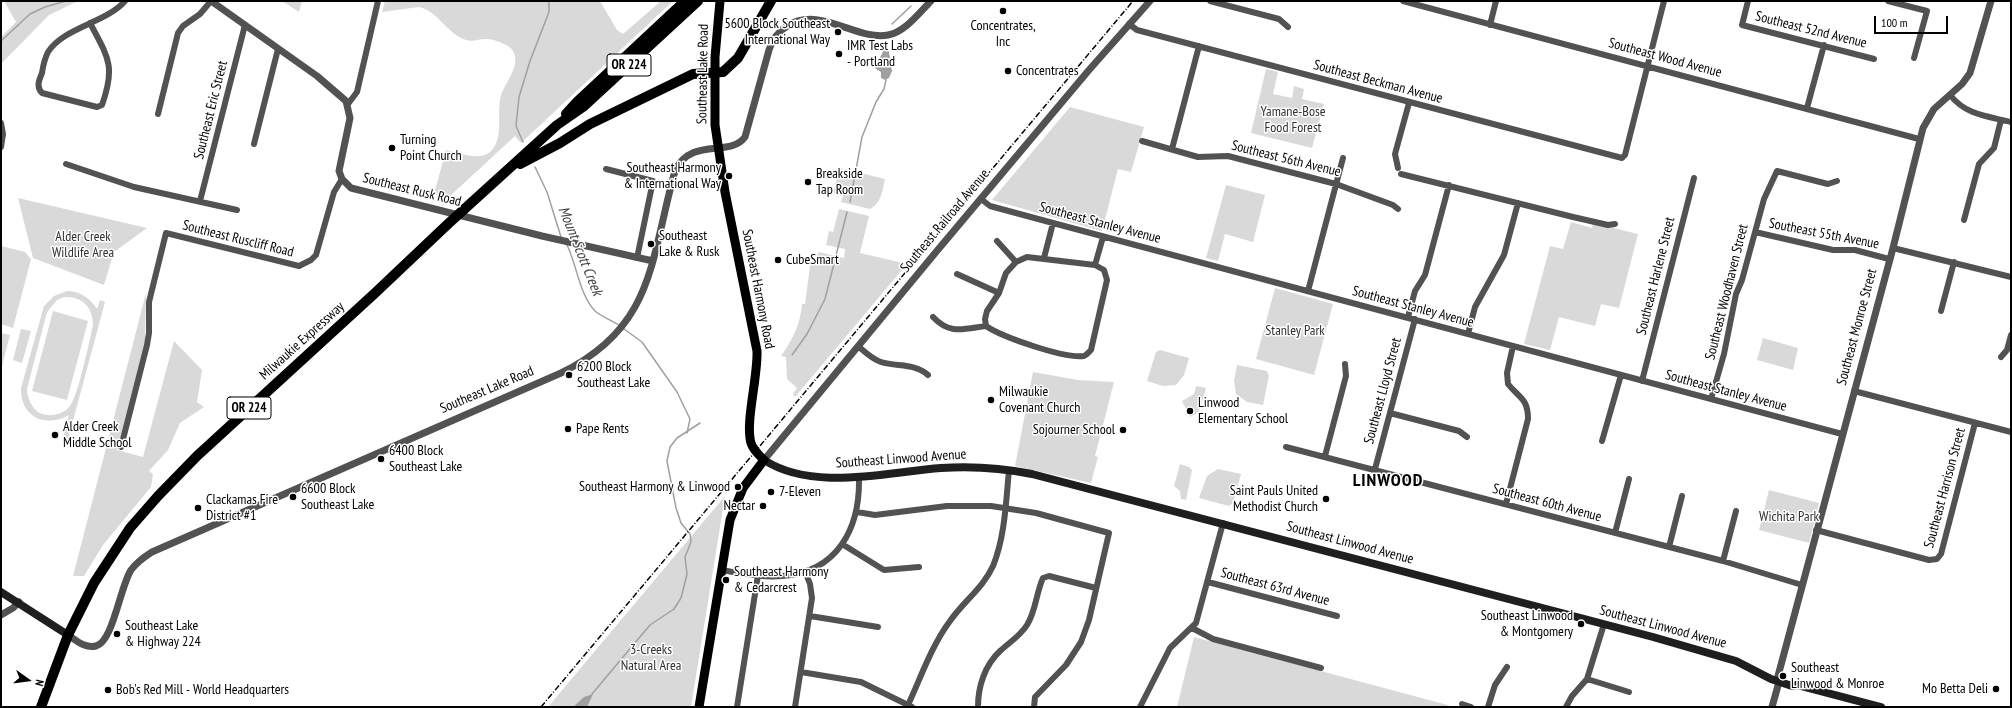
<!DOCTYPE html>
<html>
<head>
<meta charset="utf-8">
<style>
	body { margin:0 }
	#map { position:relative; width:2012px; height:708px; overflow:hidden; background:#fff; font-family:"PT Sans Narrow",sans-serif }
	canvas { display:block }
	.frame { position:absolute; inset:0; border:2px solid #000; pointer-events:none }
	.north { position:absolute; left:8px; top:660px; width:40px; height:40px; -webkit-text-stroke:3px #fff; paint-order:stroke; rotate:104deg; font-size:11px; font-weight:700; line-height:16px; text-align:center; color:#000 }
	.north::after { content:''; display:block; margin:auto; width:14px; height:18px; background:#000; clip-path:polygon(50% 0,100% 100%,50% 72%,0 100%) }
	.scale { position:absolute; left:1874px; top:16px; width:74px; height:18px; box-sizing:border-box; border:2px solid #000; border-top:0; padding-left:5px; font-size:12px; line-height:14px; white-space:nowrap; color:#000; -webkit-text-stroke:3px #fff; paint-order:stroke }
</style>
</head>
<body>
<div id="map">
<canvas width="2012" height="708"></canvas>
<div class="frame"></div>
<div class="north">N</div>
<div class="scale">100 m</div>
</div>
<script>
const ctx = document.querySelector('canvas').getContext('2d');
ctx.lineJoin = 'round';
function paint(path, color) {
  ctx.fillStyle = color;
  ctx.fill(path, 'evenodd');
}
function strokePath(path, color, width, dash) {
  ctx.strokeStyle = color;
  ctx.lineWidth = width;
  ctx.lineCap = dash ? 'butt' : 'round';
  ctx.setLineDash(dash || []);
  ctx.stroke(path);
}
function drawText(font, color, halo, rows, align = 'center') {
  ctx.font = font + ' "PT Sans Narrow",sans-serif';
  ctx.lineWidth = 3;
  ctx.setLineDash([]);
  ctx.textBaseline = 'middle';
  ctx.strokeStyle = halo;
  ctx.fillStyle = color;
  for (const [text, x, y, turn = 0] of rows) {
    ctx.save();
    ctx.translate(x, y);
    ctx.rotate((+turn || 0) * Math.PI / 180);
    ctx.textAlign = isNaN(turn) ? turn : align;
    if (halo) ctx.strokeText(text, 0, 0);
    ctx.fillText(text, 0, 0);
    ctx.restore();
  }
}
paint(new Path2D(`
	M4,1H78L49,15L1,64V37L16,22Z
	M282,1H302L299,12Z
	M385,1H600L617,30L623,34L661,1H673L521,143L515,136L449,197L434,194L446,150C457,153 480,161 490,152C504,139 497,117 500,100C502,84 522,68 513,51C510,45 494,39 486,39C479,39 473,42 466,40C447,34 438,11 419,7L382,12Z
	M1266,69L1278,72L1273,94L1292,98L1294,86L1304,89L1302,99L1324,104L1312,148L1251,133Z
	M1070,107L1144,127L1131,172L1118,169L1102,231L992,200Z
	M840,168L885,179C882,192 882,202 870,209L841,202L843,196L833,193Z
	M1226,185L1265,195L1253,242L1225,234L1218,261L1206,258Z
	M18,198L147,228L114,252L104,285L33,258Z
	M839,209L869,216L860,253L907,264L795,397L793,394L797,388L787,379L786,357L781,356C793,339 800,325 802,304H805L810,266L819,252L844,258L845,249L826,245L829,231L833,232Z
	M1571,222L1592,228L1593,223L1638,234L1619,308L1601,304L1595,326L1559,317L1550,350L1524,344L1550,246L1563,249Z
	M1,246L25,252L31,259L13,328L1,324Z
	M1275,288L1333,304L1314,375L1256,359Z
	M67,291C80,291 90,298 97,309L100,300L105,302L67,443L62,442L69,415C45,429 20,416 21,388L44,306L54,296ZM64,297C82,296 93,307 93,325C89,342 79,393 70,406C64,414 52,417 42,414C31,409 28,399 27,389L47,312L57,300Z
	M146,293L145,341L117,450L143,457L174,341L202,370L197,402L204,407L180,423L168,450L149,471L153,474L151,487L103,545L84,576H73Z
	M53,311L88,321L67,400L32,391Z
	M21,329L31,331L22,363L13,360Z
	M1,333L10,335L1,370Z
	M1763,338L1798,348L1793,370L1757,360Z
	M1160,350L1189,358L1184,375L1176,385L1163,386L1147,381L1156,352Z
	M1237,365L1267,371L1269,376L1263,405L1247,402L1236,394L1234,381Z
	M1033,372L1078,380L1114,382L1095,456L1098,457L1091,483L1015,466Z
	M1196,386L1206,388L1199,412L1190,417L1182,401L1194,394Z
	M1180,464L1189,467L1192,470L1186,500L1181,499L1180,491L1174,486Z
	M1218,469L1241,474L1233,503L1229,506L1199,498L1207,476Z
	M1769,490L1819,503L1809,543L1759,530Z
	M725,496L691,707H548Z
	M1194,637L1455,707H1177Z`), '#d9d9d9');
paint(new Path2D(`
	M886,46H888L892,71L889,78L885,80L881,78V72L876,69L875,67Z
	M593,694L587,707H573L584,697Z`), '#a0a0a0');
strokePath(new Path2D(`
	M892,24L911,6
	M1,41L30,14L45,7L66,1
	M523,142L516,126L519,97L530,61L549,12V1
	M535,167L547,192L561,237
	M850,202L862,137L876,102L884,89L886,80
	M567,245C577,265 579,294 595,311C602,317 611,320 619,325
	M624,329L642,342L677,392L690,419L687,433
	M792,355L807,334L825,299L847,212
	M592,694L650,625L674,609L681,598L687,574L685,557L691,542L690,534L681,523L676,508L667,461L670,447L677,438L700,423`), '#a0a0a0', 1.5);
strokePath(new Path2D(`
	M1210,1L1279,19L1288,27
	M1403,1L1919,139
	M1748,1L1742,25L1874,59
	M1888,1L1927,11L1914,58
	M90,23C108,57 116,66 102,105L97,107L42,93C36,87 39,80 42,73C43,66 45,58 48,52C64,27 106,23 125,1
	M1129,24L1137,30L1622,158L1625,155L1664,1
	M1490,25L1496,1
	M1950,95C1966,115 1986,116 2011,122
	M348,104L357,92L378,1
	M1807,108L1824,45
	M158,114L178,33L183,26L200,14L211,1
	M1,123L3,134L1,147
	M1142,141L1198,157L1228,156L1336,184L1393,205L1398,209
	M254,144L278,49
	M1172,149L1199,46
	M66,164L134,187L237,210
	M1398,168L1395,154L1409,103
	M606,169L653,181L637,258
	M1401,174L1573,217L1608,225L1615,224
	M981,199L990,206L1053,223L1842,434
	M200,201L245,25
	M1964,220L1979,164L1994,148L2001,120
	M1755,232L1833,250H1855L1889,259
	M997,241L1016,262
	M1893,248L2011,277
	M1027,257L1095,265L1104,270L1107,280L1091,350C1089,352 1087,355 1084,356C1065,359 1002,337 986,326L985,319L987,311L999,293L1006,273L1016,262Z
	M1044,258L1053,223
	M1095,265L1103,237
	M957,274L999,293
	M1308,291L1343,158
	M1941,311L1954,262
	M933,317C950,335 963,329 986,326
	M1408,317L1415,291L1425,275L1449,185
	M1468,334L1475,307L1504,255L1518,203
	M858,346C865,352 872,359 881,362C897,367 915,363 928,375
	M2001,357L2007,350L2011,335
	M1642,381L1694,178
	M1854,391L2011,432
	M1711,399L1724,354L1736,294L1742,280L1764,199L1777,171L1828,184L1837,181
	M1390,413L1459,431L1467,437
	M1602,441L1621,375
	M121,447L147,345L149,333V302L166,233L299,266L311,260L316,255L334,192L342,179
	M1286,447L1723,561L1802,585
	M1325,456L1346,376L1345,364
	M1375,469L1415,319
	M1506,504L1528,419C1528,398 1519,398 1508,384L1507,373L1513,346
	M857,512L875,515L947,506H991L1036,513L1109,533L1089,620L1081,642L1066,665L1035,697L1034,707
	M1816,530L1929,560L1937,559L1941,554L1975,423
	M1615,533L1629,479
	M842,544L884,570L919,567
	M1669,547L1682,496
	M1723,561L1736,511
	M721,570C741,573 762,578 782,576C838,572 860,528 859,478
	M1208,582L1337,616
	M810,616L878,627
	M1192,628L1213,639L1321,668
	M801,672L861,682L912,707
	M1587,679L1629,692
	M1462,704L1471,707
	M908,705C921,677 932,645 950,621C964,601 983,588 993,566C1005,537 1006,501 1009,470
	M737,707L758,575
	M795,707L812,598L810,584L805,571
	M978,707C978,686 985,665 1000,651C1010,642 1020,636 1027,625C1036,611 1036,593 1043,578L1049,576L1096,588
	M1140,707L1170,648L1196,623L1223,523
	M1488,707L1495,685L1507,667
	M1566,707L1572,696L1587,679L1604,624`), '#525252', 6);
strokePath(new Path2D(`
	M211,1L317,76L346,101L350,118L339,171L342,179L351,188L542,236L653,261
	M764,460L936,252L1089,70L1150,1
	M1,615L13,608L19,602
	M68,635C76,640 85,649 96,646C113,642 120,587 131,570C137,562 144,557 152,552L561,373C655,327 650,260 675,171C691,136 730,158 745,137L769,50C772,40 778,32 787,26C820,5 856,41 888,35C905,32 919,13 931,1
	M1778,676L1893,248L1923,128L1934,109L1962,84L1970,73L1991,1
	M1772,707L1779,682`), '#525252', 7);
strokePath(new Path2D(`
	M764,460C814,492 886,472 941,468C971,466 1002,468 1032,474L1653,637L1736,661L1771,679L1792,686L1797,685L1881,707
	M1,592L68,635`), '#1f1f1f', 8);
strokePath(new Path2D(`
	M699,707L730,520L743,488L764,460C759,455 753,450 751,443C745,423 758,377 757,351L725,192L715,125V57L720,1`), '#000', 9);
strokePath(new Path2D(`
	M566,114L577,102L685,1
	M520,164L560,143L590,124L693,74L723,72L738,58L771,1
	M41,707L68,635L94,583L130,528L158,496L197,456L374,294L449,223L557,125L583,107L698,1`), '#000', 10);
strokePath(new Path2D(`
	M541,707L1133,1`), '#000', 1.5, [6, 2, 1, 2]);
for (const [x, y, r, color] of [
	[1003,11,4,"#000"],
	[838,32,4,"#000"],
	[839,54,4,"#000"],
	[1008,71,4,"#000"],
	[392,148,4,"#000"],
	[729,176,4,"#000"],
	[808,182,4,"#000"],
	[651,244,4,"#000"],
	[778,260,4,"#000"],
	[569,375,4,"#000"],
	[991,400,4,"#000"],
	[1190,411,4,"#000"],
	[568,429,4,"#000"],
	[1123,430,4,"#000"],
	[55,435,4,"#000"],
	[381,459,4,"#000"],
	[738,487,4,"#000"],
	[771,492,4,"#000"],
	[293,497,4,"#000"],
	[1326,499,4,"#000"],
	[763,506,4,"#000"],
	[198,508,4,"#000"],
	[726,580,4,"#000"],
	[1581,624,4,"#000"],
	[117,634,4,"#000"],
	[1783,676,4,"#000"],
	[1996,689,4,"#000"],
	[108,690,4,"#000"]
]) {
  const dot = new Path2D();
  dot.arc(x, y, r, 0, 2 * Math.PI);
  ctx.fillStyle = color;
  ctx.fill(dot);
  strokePath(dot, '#fff', 1.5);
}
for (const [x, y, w] of [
	[629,65,44],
	[249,408,44]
]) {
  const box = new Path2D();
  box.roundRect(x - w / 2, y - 11, w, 22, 3);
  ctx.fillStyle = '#fff';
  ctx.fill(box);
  strokePath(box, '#000', 1);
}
drawText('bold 13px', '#000', null, [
	["OR 224",629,65],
	["OR 224",249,408]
]);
drawText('14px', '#000', '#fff', [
	["5600 Block Southeast",830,24,"right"],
	["International Way",830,40,"right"],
	["Concentrates,",1003,26,"center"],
	["Inc",1003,42,"center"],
	["IMR Test Labs",847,46],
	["- Portland",847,62],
	["Concentrates",1016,71],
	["Turning",400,140],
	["Point Church",400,156],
	["Southeast Harmony",721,168,"right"],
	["& International Way",721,184,"right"],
	["Breakside",816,174],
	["Tap Room",816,190],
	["Southeast",659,236],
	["Lake & Rusk",659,252],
	["CubeSmart",786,260],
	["6200 Block",577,367],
	["Southeast Lake",577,383],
	["Milwaukie",999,392],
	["Covenant Church",999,408],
	["Linwood",1198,403],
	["Elementary School",1198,419],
	["Alder Creek",63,427],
	["Middle School",63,443],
	["Pape Rents",576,429],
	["Sojourner School",1115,430,"right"],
	["6400 Block",389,451],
	["Southeast Lake",389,467],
	["Southeast Harmony & Linwood",730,487,"right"],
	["6600 Block",301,489],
	["Southeast Lake",301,505],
	["Saint Pauls United",1318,491,"right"],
	["Methodist Church",1318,507,"right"],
	["7-Eleven",779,492],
	["Clackamas Fire",206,500],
	["District #1",206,516],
	["Nectar",755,506,"right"],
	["Southeast Harmony",734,572],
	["& Cedarcrest",734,588],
	["Southeast Linwood",1573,616,"right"],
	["& Montgomery",1573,632,"right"],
	["Southeast Lake",125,626],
	["& Highway 224",125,642],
	["Southeast",1791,668],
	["Linwood & Monroe",1791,684],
	["Mo Betta Deli",1988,689,"right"],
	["Bob's Red Mill - World Headquarters",116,690]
], 'left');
drawText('14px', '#000', '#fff', [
	["Southeast 52nd Avenue",1811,30,14],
	["Southeast Wood Avenue",1665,58,15],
	["Southeast Lake Road",703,74,-89],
	["Southeast Beckman Avenue",1378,82,15],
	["Southeast Eric Street",211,110,-76],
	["Southeast 56th Avenue",1286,159,14],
	["Southeast Rusk Road",412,190,14],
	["Southeast Railroad Avenue",945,221,-50],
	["Southeast Stanley Avenue",1100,223,15],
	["Southeast 55th Avenue",1824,234,11],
	["Southeast Ruscliff Road",238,239,14],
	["Southeast Harlene Street",1656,276,-76],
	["Southeast Harmony Road",758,289,79],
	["Southeast Woodhaven Street",1727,292,-76],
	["Southeast Stanley Avenue",1413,307,15],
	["Southeast Monroe Street",1857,327,-75],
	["Milwaukie Expressway",302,341,-42],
	["Southeast Lake Road",487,390,-23],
	["Southeast Lloyd Street",1383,391,-75],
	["Southeast Stanley Avenue",1726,391,15],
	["Southeast Linwood Avenue",901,459,-4],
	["Southeast Harrison Street",1945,488,-75],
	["Southeast 60th Avenue",1547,503,15],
	["Southeast Linwood Avenue",1350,543,15],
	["Southeast 63rd Avenue",1275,587,15],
	["Southeast Linwood Avenue",1663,627,15]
]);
drawText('14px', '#303030', '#fff', [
	["Yamane-Bose",1293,112],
	["Food Forest",1293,128],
	["Alder Creek",83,237],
	["Wildlife Area",83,253],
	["Stanley Park",1295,331],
	["Wichita Park",1789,517],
	["3-Creeks",651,650],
	["Natural Area",651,666]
]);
drawText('italic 15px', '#414141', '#fff', [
	["Mount Scott Creek",580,251,68]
]);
ctx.letterSpacing = '1px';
drawText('bold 18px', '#000', '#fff', [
	["LINWOOD",1388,481]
]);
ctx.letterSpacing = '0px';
</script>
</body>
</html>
